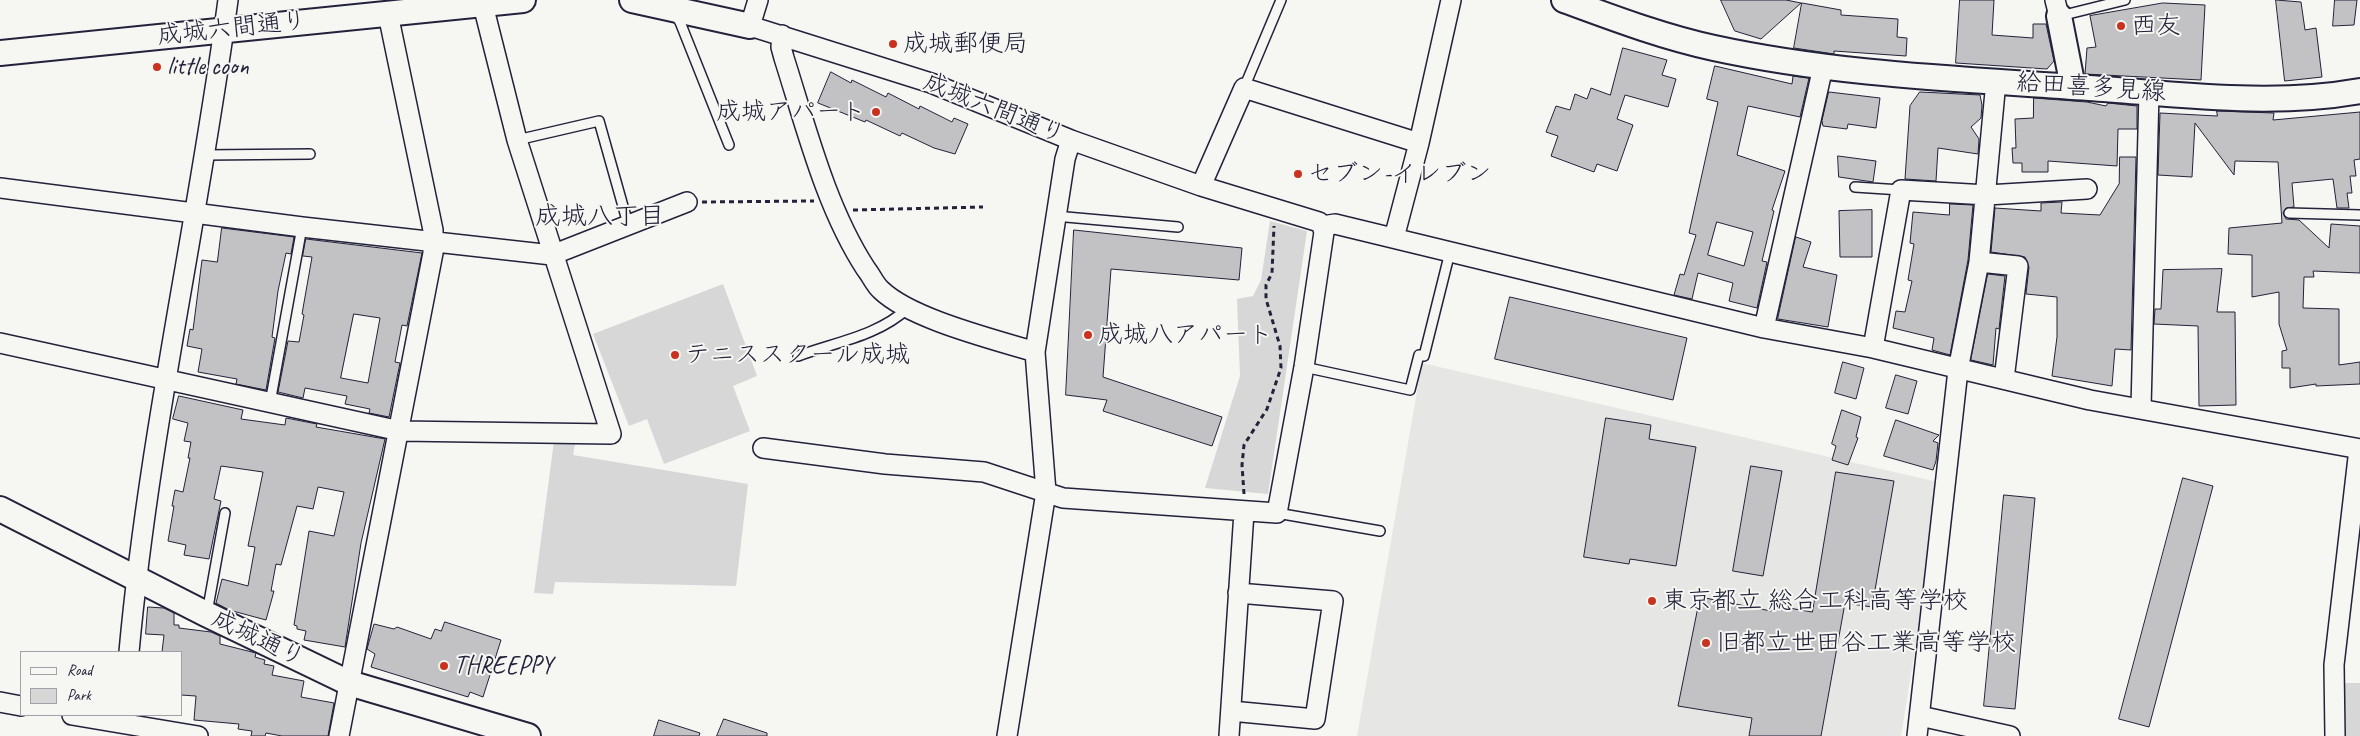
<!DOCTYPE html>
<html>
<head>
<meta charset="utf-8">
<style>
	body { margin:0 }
	#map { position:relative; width:2360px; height:736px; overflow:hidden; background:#f6f6f2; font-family:Caveat,sans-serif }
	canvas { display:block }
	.legend { position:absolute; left:20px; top:651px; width:162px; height:65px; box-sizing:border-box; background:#f6f6f2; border:1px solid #a1a1a9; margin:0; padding:6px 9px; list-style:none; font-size:15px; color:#22223b }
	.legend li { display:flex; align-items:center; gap:10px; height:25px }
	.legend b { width:25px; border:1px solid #a1a1a9 }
</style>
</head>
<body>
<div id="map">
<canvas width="2360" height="736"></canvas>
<ul class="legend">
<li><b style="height:6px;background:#f6f6f2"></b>Road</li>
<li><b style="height:14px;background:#d7d7d7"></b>Park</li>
</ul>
</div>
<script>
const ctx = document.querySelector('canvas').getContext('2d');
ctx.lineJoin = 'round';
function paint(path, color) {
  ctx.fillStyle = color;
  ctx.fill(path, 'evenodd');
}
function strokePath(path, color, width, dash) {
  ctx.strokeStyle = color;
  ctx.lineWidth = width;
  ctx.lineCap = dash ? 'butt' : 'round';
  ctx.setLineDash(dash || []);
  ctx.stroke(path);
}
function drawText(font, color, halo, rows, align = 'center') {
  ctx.font = font + ' Caveat,"Klee One",sans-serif';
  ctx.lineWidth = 4;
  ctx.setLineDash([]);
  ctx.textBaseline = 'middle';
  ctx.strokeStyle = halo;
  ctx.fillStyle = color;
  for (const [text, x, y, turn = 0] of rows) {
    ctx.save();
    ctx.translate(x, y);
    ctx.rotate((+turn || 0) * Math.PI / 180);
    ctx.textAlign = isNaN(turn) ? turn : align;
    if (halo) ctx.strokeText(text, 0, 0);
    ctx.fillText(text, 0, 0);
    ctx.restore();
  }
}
paint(new Path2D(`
	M1422,363L1942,483L1901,736H1357Z`), '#e6e6e4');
paint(new Path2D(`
	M1270,221L1307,231L1268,494L1205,488L1240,376L1237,299L1253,296L1261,280Z
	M723,284L757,376L733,386L750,431L664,464L647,419L629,426L593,334Z
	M554,441L575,444L573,455L748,484L736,586L555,582L553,594L534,593Z
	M2335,683H2360V736H2336Z`), '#d7d7d7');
const building = new Path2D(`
	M1721,0H1786L1801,3L1761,39L1735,31Z
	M1960,0H1994L1992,35L2033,38V24H2046L2054,61L2047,69L1956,63Z
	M2276,0L2301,2L2305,30L2316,28L2322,77L2285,81Z
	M2335,0H2357L2354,25L2333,26Z
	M1802,3L1841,10V15L1898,19L1897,37L1907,38L1906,56L1834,51V54L1794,48Z
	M2163,3L2205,5L2201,80L2085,74L2087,48L2096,47L2090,16Z
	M1623,48L1667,60L1662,75L1676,79L1668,107L1625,95L1617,119L1633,125L1617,171L1597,164L1594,172L1551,156L1558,136L1546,132L1556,106L1570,110L1575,94L1587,99L1591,88L1610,95Z
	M1715,66L1792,84L1793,76L1809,78L1800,117L1748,106L1737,155L1785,171L1772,210L1774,211L1762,261L1767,262L1757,308L1729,301L1733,283L1698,273L1692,299L1674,295L1680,274L1684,275L1696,235L1689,233L1718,102L1707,99ZM1717,222L1753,232L1744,266L1708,255Z
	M831,72L851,83L852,80L886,97L888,93L919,109L920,106L952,122L954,118L968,124L955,154L934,148L902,133L900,136L866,120L865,122L818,103Z
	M1829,92L1880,98L1876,128L1848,124L1847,129L1823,126L1822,121Z
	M1920,92L1980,95L1982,105L1981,118L1971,127L1979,139L1978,154L1938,148L1936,181L1905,179L1910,106Z
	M2034,98L2087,102L2106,106L2108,103L2137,106V129H2118L2117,166L2048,161V172H2022V163H2013L2012,148H2016L2015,119L2033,118Z
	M2217,111L2274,113L2273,120L2360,112V159L2354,160L2356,176H2350L2352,193H2347L2349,208H2337L2333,179L2292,183L2294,207L2286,208L2283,213L2286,219L2299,220L2329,248L2331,224L2360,226V273L2313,271L2314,277H2304L2303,308L2339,309V365L2360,362V384L2316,386V384L2290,388V368H2282V351L2287,350L2279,324V292L2252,297V255L2228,254L2229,228L2282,223L2278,162L2235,161L2234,175L2195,123L2192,177L2158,175L2160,113L2217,116Z
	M1838,156L1876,161L1873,182L1839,177Z
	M2120,157H2136L2131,350L2115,349L2112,386L2052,376L2057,337V297L2026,294L2029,267L2025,257L1991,252L1995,208L2041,211V203L2062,202L2061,213L2100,215L2119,184Z
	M1950,204L1973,205L1968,260L1950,355L1932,350L1934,338L1893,328L1896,311L1905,312L1912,281L1908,280L1914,244L1910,243L1913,212L1949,215Z
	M1872,210V257H1840L1839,211Z
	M222,228L294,237L291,254L286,253L278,291L272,337L275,338L266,390L236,384L237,379L198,372L202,349L187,346L190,329L193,330L202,260L217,262Z
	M1074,230L1242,248L1239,280L1111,269L1103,377L1222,417L1212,446L1103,411L1107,400L1066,395Z
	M1796,237L1811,242L1803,267L1837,275L1828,327L1778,319Z
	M306,239L422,253L407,326L402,325L395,362L400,363L389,417L369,413L370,409L345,404L347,396L305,388L303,398L278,392L288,341L299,342L304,315L302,314L312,257L303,256ZM354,314L380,318L368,383L341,378Z
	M2222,269L2217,312H2235L2236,405L2199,406L2198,326L2154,324L2155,309H2161L2163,270Z
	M1988,274L2005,276L1999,329L1996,328L1993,365L1971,360Z
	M1510,297L1687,338L1673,400L1495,359Z
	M1843,362L1864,368L1856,399L1835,393Z
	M1896,375L1917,381L1908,414L1886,408Z
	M179,396L243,410L241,419L285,425L286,418L317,424L316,427L385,439L361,543L345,647L304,640L306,631L297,629V626L294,625L309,531L334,536L344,492L318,487L313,509L297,506L281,565L276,564L271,591H274L266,620L229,610L216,603L222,579L248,586L255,547L248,546L263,472L221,466L214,499L221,501L209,559L184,555L186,545L168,541L174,506H172L175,490L183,492L190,458H188L191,442L184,441L188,423L173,419Z
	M1842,410L1861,417L1856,437L1858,438L1848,465L1832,460L1836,446L1832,444Z
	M1606,418L1651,425L1649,439L1696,447L1676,566L1630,559L1629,564L1584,557Z
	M1896,420L1939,435L1933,441L1938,443L1936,461L1933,470L1884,456Z
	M1751,466L1782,471L1763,576L1733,571Z
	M1836,472L1894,481L1872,607L1845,603L1821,736H1749L1752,718L1678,706L1700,597L1771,611L1772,605L1812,612Z
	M2183,478L2213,486L2149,727L2119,719Z
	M2004,495L2035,498L2015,709L1984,706Z
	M148,607L164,608L174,613V625H179V628L211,632L220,636V644L256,653L255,657L265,660L264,664L274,666L272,675L304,681L301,697L334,703L328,736H282L266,733L265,736H251L252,731L238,729L239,724L194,720L196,696L181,695V652H162L164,635L146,634Z
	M445,622L501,640L483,697L470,692L468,697L371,667L375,654L367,649L374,624L394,629L397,627L431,639L435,629L441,631Z
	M724,719L767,733V736H717Z
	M659,720L700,733L699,736H654Z`);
paint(building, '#c2c2c4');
strokePath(building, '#22223b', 1);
const service = new Path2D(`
	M675,14L680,22L729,145
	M2060,16L2125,0
	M1244,88L1281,0
	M517,140L599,121L628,224
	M205,155L310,154
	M1855,187L1901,190
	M2289,213L2360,215
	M1055,216L1178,227
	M798,356C836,342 878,336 908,308
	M1304,367L1410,390L1419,355L1424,356L1450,252
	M270,403L302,227
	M1277,513L1380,531
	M207,613L225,513`);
const minor = new Path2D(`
	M758,0L750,26L931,83L1071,140L1201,186L1319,222L1322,226
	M2055,0L2059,16
	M782,35L781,47L784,58C806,127 826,208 866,269C871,275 875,285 881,290C911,319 993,339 1035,352
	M1201,186L1244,88L1419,143
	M0,188L302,227L552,255L687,202
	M1322,226L1335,224L1764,328L1873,348L2090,400L2360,449
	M1394,238L1419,143L1451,0
	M1979,262L2018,266L2004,379
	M1764,328L1823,67
	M0,343L400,431L611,434L517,140L483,5
	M1873,348L1901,190L1987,195L2087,189
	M2141,408L2149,92
	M763,448L885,464L984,472L1063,498L1277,513L1304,367L1324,232L1322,226
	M129,652C149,433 199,218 228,0
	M0,702L21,706
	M1231,711L1315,719L1333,601L1238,593
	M72,715L198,736
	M1920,716L2010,736
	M339,736L433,253V230L388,14
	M1007,736L1046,492L1035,352L1065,159L1071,140
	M1229,736L1244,512
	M1917,736L1958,370L1979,262L1996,81
	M2335,736L2334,665L2359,449`);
const tertiary = new Path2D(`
	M632,0L750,26
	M1564,0C1613,18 1663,37 1714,48C1838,75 1964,79 2089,88C2178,94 2271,107 2360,91
	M2059,16L2073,87
	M0,53L523,0
	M0,509L206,614L349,683L528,736`);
strokePath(service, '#22223b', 12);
strokePath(minor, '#22223b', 22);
strokePath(tertiary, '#22223b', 28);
strokePath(new Path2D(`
	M702,202L814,201
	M853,210L983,207
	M1244,494L1242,465L1244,445L1267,409L1281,368L1280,346L1266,299V285L1272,273L1274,226`), '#22223b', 3, [5, 4]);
strokePath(service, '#f6f6f2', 9);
strokePath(minor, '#f6f6f2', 19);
strokePath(tertiary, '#f6f6f2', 24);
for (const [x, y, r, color] of [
	[2121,26,5,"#c8321e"],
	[893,44,5,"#c8321e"],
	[157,67,5,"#c8321e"],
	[876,112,5,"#c8321e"],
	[1298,174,5,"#c8321e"],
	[1088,335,5,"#c8321e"],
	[675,355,5,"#c8321e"],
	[1652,601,5,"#c8321e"],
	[1706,643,5,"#c8321e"],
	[444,666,5,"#c8321e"]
]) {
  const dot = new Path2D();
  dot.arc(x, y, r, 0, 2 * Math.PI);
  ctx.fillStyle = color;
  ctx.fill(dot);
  strokePath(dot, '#f6f6f2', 2);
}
drawText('25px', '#22223b', '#f6f6f2', [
	["西友",2131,26],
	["成城郵便局",903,44],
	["little coon",167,67],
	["成城アパート",866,112,"right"],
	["セブン-イレブン",1308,174],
	["成城八アパート",1098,335],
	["テニススクール成城",685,355],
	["東京都立 総合工科高等学校",1662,601],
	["旧都立世田谷工業高等学校",1716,643],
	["THREEPPY",454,666]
], 'left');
drawText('25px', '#22223b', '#f6f6f2', [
	["成城六間通り",232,29,-6],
	["給田喜多見線",2091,88,4],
	["成城六間通り",994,109,22],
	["成城通り",258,639,26]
]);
drawText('26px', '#22223b', '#f6f6f2', [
	["成城八丁目",600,217]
]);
</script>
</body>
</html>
